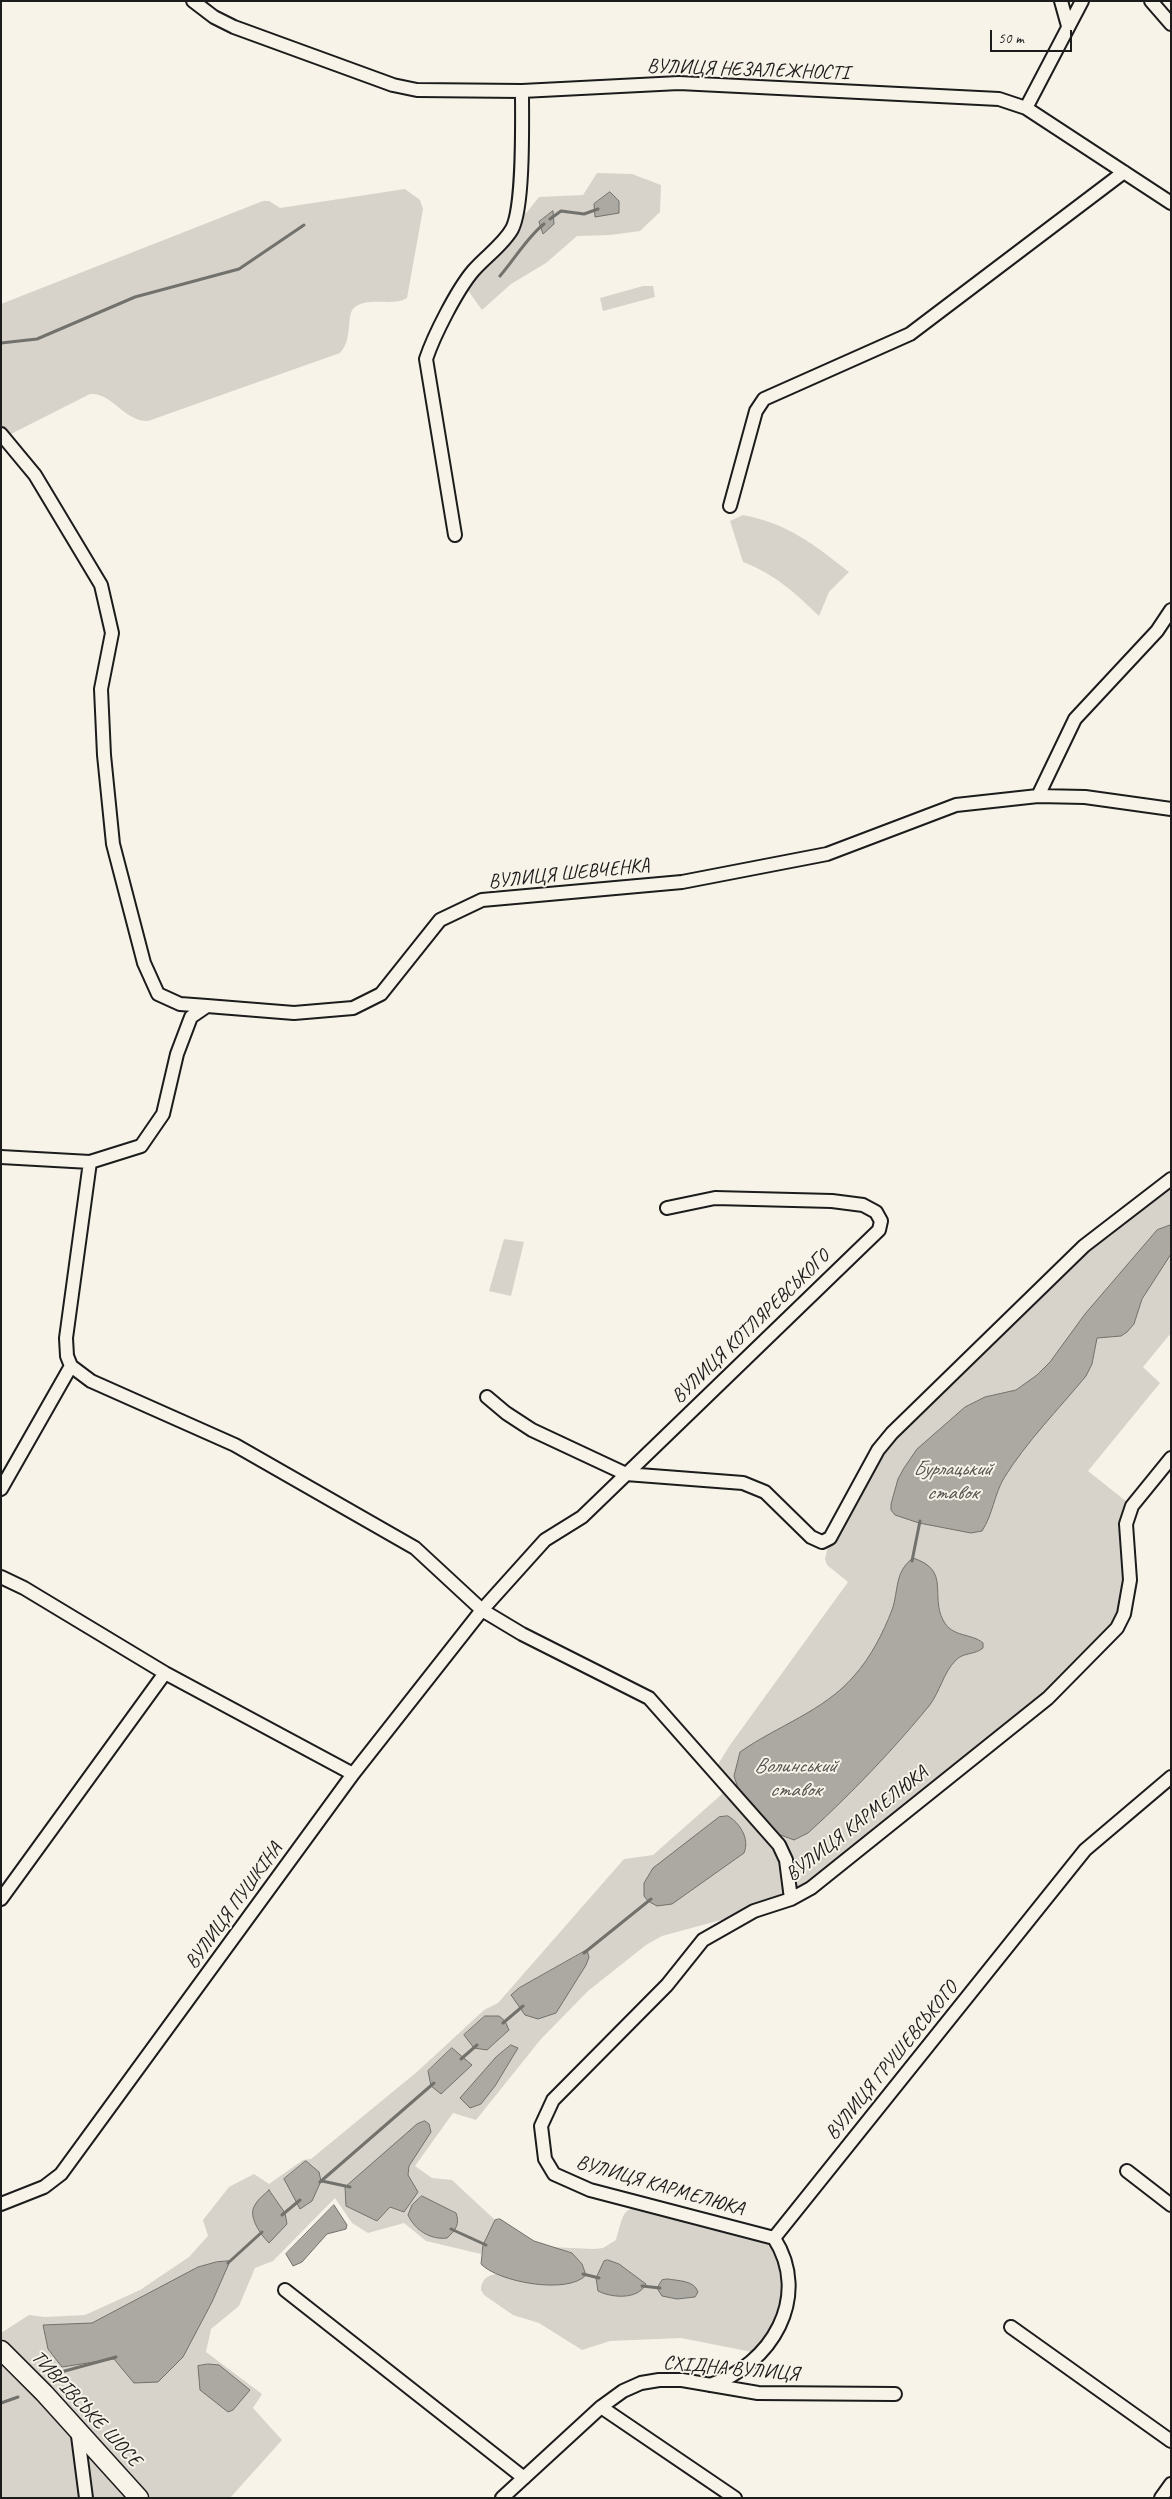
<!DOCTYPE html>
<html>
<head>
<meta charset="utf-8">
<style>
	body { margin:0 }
	#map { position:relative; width:1172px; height:2499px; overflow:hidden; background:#f7f3e8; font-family:Caveat,sans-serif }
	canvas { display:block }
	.frame { position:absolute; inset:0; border:2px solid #1c1c1c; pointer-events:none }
	.scale { position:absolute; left:990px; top:30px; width:82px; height:22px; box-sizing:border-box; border:2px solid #1c1c1c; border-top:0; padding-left:6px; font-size:15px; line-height:18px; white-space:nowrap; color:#1c1c1c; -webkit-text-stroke:4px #f7f3e8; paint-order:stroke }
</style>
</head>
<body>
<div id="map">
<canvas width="1172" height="2499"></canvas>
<div class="frame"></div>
<div class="scale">50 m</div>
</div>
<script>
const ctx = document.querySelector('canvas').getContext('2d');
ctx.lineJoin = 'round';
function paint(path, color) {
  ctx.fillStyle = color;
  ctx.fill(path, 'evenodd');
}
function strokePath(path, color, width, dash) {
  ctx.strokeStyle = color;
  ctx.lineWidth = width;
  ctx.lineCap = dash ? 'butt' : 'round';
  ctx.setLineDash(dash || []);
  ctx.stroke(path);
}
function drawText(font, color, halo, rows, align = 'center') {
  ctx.font = font + ' Caveat,sans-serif';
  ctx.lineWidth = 4;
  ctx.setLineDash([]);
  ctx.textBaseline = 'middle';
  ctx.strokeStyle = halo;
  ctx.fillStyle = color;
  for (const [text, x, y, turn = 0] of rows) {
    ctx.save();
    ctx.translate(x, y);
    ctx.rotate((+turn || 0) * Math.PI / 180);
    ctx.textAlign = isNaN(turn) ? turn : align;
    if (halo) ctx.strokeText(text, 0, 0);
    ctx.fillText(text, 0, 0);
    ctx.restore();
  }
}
paint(new Path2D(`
	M597,173L632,174L661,185L660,212L640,231L610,235L577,236L546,263L511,284L482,310L467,289L504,244L510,218L527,212L539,197L583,195Z
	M405,189L420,200L423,209L407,298C392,307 369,296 355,307C345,314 354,338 340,353L148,421C123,421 112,392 90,394L1,439V304L263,201H269L280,208Z
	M643,286H653L655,297L603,311L600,298Z
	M743,515C787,523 815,545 849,572L829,592L819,616C794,592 776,575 743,562L730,521Z
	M1171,1179V1333L1143,1367L1160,1383L1088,1471L1132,1506L1128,1599L1105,1642L811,1888L754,1911L662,1936L646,1945L588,1991L541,2039L476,2120L453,2113L415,2166L432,2178L452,2180L495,2220L481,2254L426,2241L404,2223L368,2233L352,2223L335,2198L273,2261L255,2268L239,2306L211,2329L206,2352L262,2394L253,2408L282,2440L230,2498H1V2333L29,2315L45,2317L85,2315L140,2290L189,2257L208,2236L203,2220L229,2187L254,2174L269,2184L303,2160L311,2159L418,2071L484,2010L498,2003L624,1859L653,1855L722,1794L714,1771L730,1745L848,1582L827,1565L825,1559L830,1538L878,1450L1084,1246Z
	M504,1239L524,1242L511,1296L489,1291Z
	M657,2207L774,2238L789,2281L775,2334L752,2352L681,2338L610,2341L582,2350L539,2323L513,2315L484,2295L481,2290C481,2281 486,2276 495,2274L569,2279L582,2264L572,2253L549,2247L594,2249L603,2248L616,2240C626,2206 621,2209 657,2207Z`), '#d7d3cb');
const water = new Path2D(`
	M610,192L619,201V213L595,217L594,204Z
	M553,211L554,224L543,234L539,222Z
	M1171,1225V1254L1142,1299L1134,1324L1127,1332L1121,1336L1097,1338L1092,1364L1086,1376C1058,1410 1027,1441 1004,1478C994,1495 993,1514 982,1531L971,1533L919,1523L895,1515L891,1510V1504L898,1479L904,1468L917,1449L965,1407L985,1397L1016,1390L1037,1375L1050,1362L1085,1314L1157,1230Z
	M913,1558C951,1570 930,1595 943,1620C952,1638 972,1633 983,1643V1648C975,1655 964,1652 956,1660C943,1673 940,1692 929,1706C892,1751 851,1794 808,1833L794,1840L778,1834L738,1788L734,1776L740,1752C777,1726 824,1711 854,1676C871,1657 883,1633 892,1610C899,1590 894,1572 913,1558Z
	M728,1816C740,1823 750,1839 744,1853L672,1904L657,1906L648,1901L644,1896V1883L653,1868L719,1817Z
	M587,1950L589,1957L586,1965L556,2013L538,2019L525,2015L511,1995L519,1988Z
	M485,2016H499L505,2021L509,2030L487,2050L474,2048L464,2035Z
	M511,2045L518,2048L495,2086L481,2104L470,2108L460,2098L496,2057Z
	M452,2048L472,2065L441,2094L431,2086L428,2071Z
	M425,2121L429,2124L431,2132L409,2166L408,2175L418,2192L404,2212L390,2207L377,2221L346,2206L345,2187L417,2124Z
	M306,2161L319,2172L321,2181L312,2201L300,2209L284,2179Z
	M269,2190L285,2213L287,2224L269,2243C261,2235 247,2216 255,2205C258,2199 264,2195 269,2190Z
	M422,2196L456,2213C460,2224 456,2230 447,2238C430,2240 415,2230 408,2215L412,2205Z
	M334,2205L347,2225L346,2229L327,2234L302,2262L293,2266L286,2254Z
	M500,2219L534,2241L572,2253L582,2264L586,2275C568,2295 498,2282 481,2264L483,2245L495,2220Z
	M608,2260L619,2264L646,2284C638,2300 612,2298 598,2291L596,2278L604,2261Z
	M230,2261L212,2302L183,2357L158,2382L134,2383L114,2359L62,2367L48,2349L43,2325L92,2323L198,2267L216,2262Z
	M668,2279C678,2281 694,2280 698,2292L695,2297L677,2299L662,2296L657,2288L662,2280Z
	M208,2364L219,2365L250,2390L233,2410L228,2412L200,2390L198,2366Z`);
paint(water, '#aca9a2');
strokePath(water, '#72716c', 1);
strokePath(new Path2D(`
	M550,219L561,211L584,214L598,209
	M500,276C514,260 528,236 544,224
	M1,343L37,339L135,297L239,269L304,225
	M912,1561L920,1521
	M584,1953L651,1899
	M503,2023L523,2006
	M461,2059L477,2045
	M322,2181L350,2187
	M320,2182L434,2083
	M282,2215L300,2200
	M451,2229L486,2245
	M228,2263L262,2232
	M583,2274L599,2278
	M642,2286L660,2288
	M50,2375L116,2357
	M1,2403L18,2397`), '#72716c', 3);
const minor = new Path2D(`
	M193,1L214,17L234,27L393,85L417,90L522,91L679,83L999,99L1026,108L1171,203
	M1061,1L1068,26
	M1151,1L1171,24
	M1026,108L1082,1
	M1,434L35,475L101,585L112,633L101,689L104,755L113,844L144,963L158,994L180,1004L207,1006
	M730,506L756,411L764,399L910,334L1124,172
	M455,535L426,359C434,335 457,290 473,271C485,257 503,245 512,229C524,206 522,121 522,91
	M1038,796L1085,797L1171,809
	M1,1157L90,1162L141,1146L163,1114L177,1054L191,1017L207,1006L294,1013L353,1008L381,994L440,920L482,900L682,882L827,854L956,805L1038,796L1075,719L1157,631L1171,610
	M71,1366L91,1381L235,1445L415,1548L482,1610L522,1634L649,1698L779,1845L786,1860L791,1899
	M487,1397L506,1413L532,1430L626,1474L743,1483L765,1492L811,1537L822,1542L830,1538L878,1450L892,1433L1084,1246L1171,1179
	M1,1489L71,1366L67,1356L66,1338L90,1162
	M1,1577L24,1588L165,1673L353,1774
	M1,1899L165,1673
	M1127,2171L1171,2205
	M1,2204L44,2187L61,2174L353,1774L482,1610L545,1540L582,1517L879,1230L881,1221L876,1212L863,1205L832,1201L715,1198L667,1208
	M774,2238L590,2190L554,2174L545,2159L541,2126L553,2100L667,1985L703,1940L754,1911L791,1899L811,1888L1048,1698L1117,1628L1124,1614L1130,1580L1126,1524L1132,1506L1171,1458
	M285,2290L524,2478
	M1011,2327L1171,2441
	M710,2385C771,2365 812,2297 774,2238L1085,1850L1171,1777
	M601,2407L735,2498
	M77,2428L86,2498
	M502,2498L601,2407L623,2391L641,2383L659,2380H682L758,2393L895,2394
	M1161,2498L1171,2484`);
const secondary = new Path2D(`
	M1,2350L44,2393L139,2498`);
strokePath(minor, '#1c1c1c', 16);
strokePath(secondary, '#1c1c1c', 21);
strokePath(minor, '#f7f3e8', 12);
strokePath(secondary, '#f7f3e8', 18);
drawText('20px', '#1c1c1c', '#f7f3e8', [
	["ВУЛИЦЯ НЕЗАЛЕЖНОСТІ",748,70,2],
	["ВУЛИЦЯ ШЕВЧЕНКА",569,874,-6],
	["ВУЛИЦЯ КОТЛЯРЕВСЬКОГО",751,1327,-44],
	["ВУЛИЦЯ КАРМЕЛЮКА",857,1824,-38],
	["ВУЛИЦЯ ПУШКІНА",234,1906,-54],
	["ВУЛИЦЯ ГРУШЕВСЬКОГО",892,2061,-51],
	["ВУЛИЦЯ КАРМЕЛЮКА",660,2186,16],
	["СХІДНА ВУЛИЦЯ",731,2369,5],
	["ТИВРІВСЬКЕ ШОСЕ",86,2409,47]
]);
drawText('italic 21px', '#565452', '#f7f3e8', [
	["Бурлацький",952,1469],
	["ставок",952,1493],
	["Волинський",795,1766],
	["ставок",795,1790]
]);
</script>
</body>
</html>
